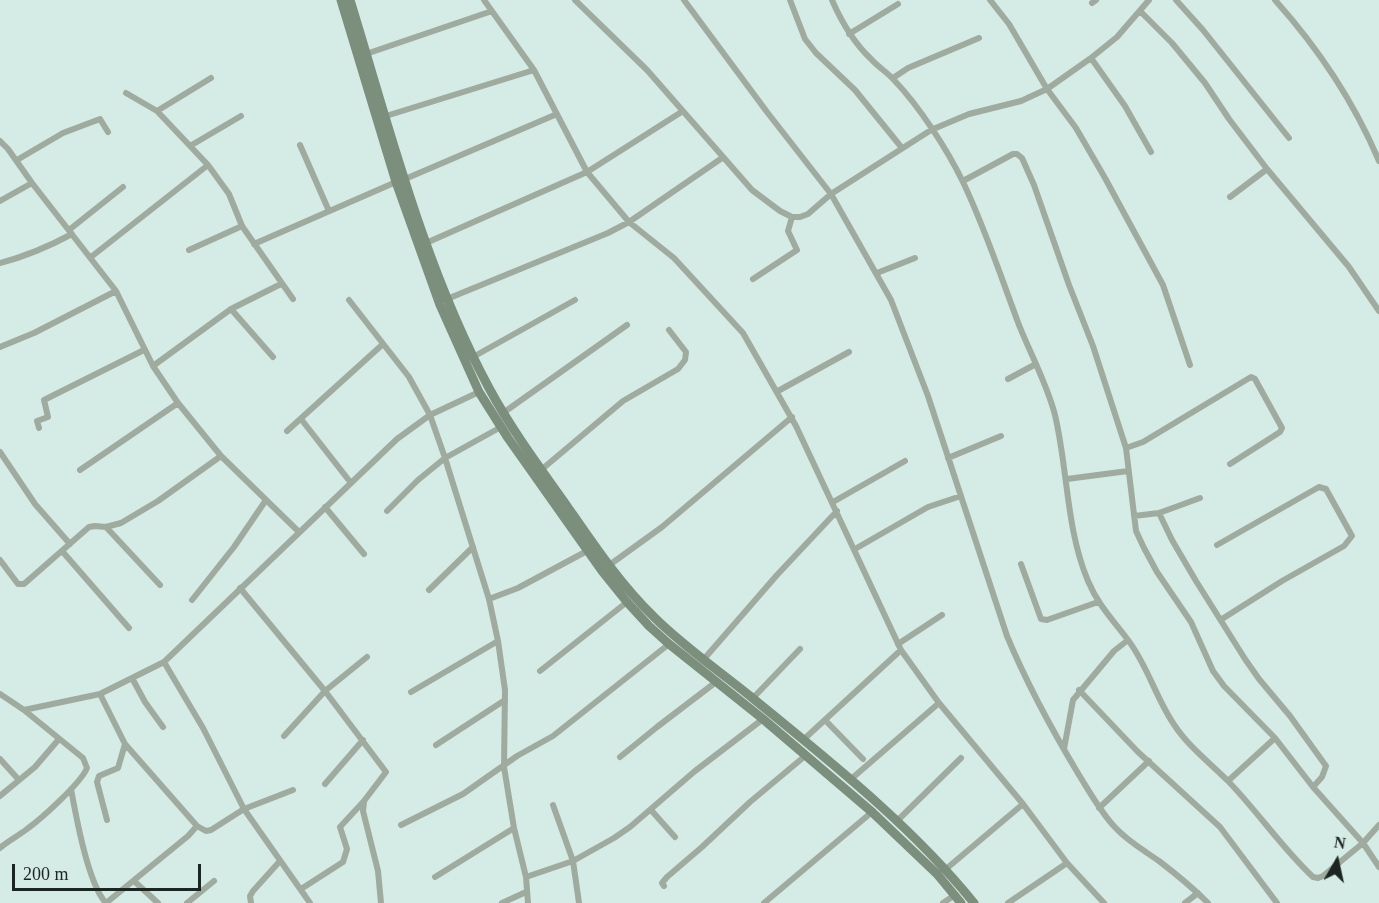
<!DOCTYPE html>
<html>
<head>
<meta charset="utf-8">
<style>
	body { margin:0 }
	#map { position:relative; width:1379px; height:903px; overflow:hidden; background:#d5ebe5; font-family:Georgia,serif }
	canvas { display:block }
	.north { position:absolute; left:1307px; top:831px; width:60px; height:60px; -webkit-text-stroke:4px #d5ebe5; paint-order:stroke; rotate:9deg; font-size:16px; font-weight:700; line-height:24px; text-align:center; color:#1c2522 }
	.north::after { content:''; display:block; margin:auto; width:21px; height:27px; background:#1c2522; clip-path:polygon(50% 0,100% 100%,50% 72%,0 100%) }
	.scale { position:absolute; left:12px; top:864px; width:189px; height:27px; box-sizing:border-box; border:3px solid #1c2522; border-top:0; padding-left:8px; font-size:18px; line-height:21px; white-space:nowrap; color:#1c2522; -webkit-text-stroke:4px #d5ebe5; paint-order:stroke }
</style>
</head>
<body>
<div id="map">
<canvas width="1379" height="903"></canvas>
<div class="north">N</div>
<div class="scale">200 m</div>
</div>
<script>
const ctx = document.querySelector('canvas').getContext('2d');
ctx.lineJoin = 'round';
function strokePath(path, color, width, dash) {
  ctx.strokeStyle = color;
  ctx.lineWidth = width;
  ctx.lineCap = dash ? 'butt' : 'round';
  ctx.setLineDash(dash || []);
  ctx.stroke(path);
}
strokePath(new Path2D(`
	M484,0L534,70L587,172L629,222L674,258L743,333L796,426L901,650L939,703L1023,804L1067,863L1104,903
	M575,0L647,70L752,190L780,211L792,217H800L808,214L831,194L931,130L969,114L1021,101L1047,89L1091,58L1117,37L1149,0
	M684,0L767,112L831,194L891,300L928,396L1007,636C1027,684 1052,730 1079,775C1089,791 1099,809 1112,824C1125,839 1143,850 1159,861C1176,874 1193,888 1208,903
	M790,0L805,39L816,53L855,90L902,148
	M832,0C842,23 853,42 871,59C878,67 887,72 894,80C919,106 947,149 963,182C985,228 1001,277 1019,325C1031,355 1047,384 1055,415C1068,470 1066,529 1088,581C1098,605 1113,620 1128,640C1148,666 1156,699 1175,726C1189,747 1210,763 1228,781C1258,812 1282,848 1313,877L1318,878L1323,876L1363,843L1379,825
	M990,0L1009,24L1047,89L1076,128L1105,178L1163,285L1190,365
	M1176,0L1203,30L1289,138
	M1275,0C1318,48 1354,102 1379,161
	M1092,3L1096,0
	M1140,11L1172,43L1205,83L1229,119L1267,169L1349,267L1379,311
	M849,34L898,4
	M366,54L492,11
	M1091,58L1125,106L1151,152
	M893,78L908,68L979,38
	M126,93L157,111L208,165L229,194L242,226L293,299
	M157,111L211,78
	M386,116L534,70
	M0,141L8,149L32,183L116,291L153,366L178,403L221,456L299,532
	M300,145L329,211
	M190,146L241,116
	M17,160L63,133L100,119L108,132
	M405,179L557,114
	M963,181L1013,154H1017L1022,158L1034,185L1069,285L1093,346L1126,448L1136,531L1144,548L1157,572L1191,622L1213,671L1224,686L1275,738L1313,787L1363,843L1379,867
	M1230,197L1267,169
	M0,201L32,183
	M69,230L123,187
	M426,243L587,172L683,111
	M254,244L396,182
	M189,250L242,226
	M91,257L208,165
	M0,263C27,256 48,247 72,234
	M877,273L915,258
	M753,279L797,250L788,231L792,217
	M447,299L608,233L629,222L722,158
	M231,309L273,357
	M0,347L34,333L116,291
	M473,357L575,300
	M153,366L231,309L281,284
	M1008,379L1036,364
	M778,391L849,352
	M479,392L430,415L445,458L489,599L498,641L505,690L504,767L514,828L526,877L528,903
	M503,413L627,325
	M301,419L351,483
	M39,428L37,421L48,417L44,400L144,350
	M287,431L383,344
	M1126,448L1143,442L1251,377L1255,379L1282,428L1280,432L1230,464
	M0,452L35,504L70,544
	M948,458L1001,436
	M80,470L178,403
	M541,470L623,401L678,369L685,360L686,352L669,330
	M1067,479L1128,471
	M833,502L905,461
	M325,507L364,554
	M387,511L418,480L445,458L501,427
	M1159,513L1172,540L1196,581L1245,659L1259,679L1290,716L1326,766L1322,777L1313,787
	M1134,516L1159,513L1200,498
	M106,527L160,585
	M1217,545L1319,487L1326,489L1352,536L1344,546L1282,581L1222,619
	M855,549L928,507L961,496
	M62,551L129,628
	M0,560L18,584H24L89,527L95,526L106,527L121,523L158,501L221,456
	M1021,564L1041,619L1047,620L1098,602
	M608,566L662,527L792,417
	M240,588L325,691L386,772L364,801L340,827L347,849L343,862L301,889
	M429,590L473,547
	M489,599L518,588L587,551
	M192,600L234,547L266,500
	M898,644L942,615
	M704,659L777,575L837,511
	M164,662L203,728L244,809L310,903
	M540,671L627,602
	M132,678L145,702L163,727
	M1079,690L1138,752L1220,827L1277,903
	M411,692L498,641
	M0,694L24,710L83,758L87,768C81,783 41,819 27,829C18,836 8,841 0,848
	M100,694L125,744L197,826L206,831L211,830L244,809L293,790
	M753,698L800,649
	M24,710L100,694L164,662L397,439L430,415L409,377L349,300
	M825,720L863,759
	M284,736L325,691L367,657
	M803,740L901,650
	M436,745L505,700
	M1064,749L1073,700L1114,651L1128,640
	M620,757L657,727L716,682
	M0,759L19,780
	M850,780L939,703
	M1228,781L1275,738
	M325,784L363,740
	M71,789C76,816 88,884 106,903
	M0,796L35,767L59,739
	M364,802L363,811L378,871L381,903
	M553,805L573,861L579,903
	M1099,808L1149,761
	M651,810L675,837
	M107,820L97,782L99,776L118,768L125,744
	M897,821L961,758
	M401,825L463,794L517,756L553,736L669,644
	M946,869L1023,804
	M435,877L514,828
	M526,877L573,861L614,838L630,827L695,771L763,719
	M134,881L158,903
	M664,886L662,883L667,877L702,847L750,802L805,756
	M106,903L188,836L197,826
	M187,903L214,881
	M251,903L250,896L253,891L280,861
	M502,903L526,892
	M764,903L872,812
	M943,903L955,895
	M1008,903L1067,863
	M1185,903L1198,893`), '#9fab9e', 6);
strokePath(new Path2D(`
	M341,0L396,182L440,305L479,392L508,438L602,571L627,602L649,626L669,644L763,719L872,812L937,874L961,903
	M350,0C390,130 424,267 489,388C511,429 540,468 567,506C594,545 620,584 654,617C683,646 718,670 750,696C828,760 910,824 974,903`), '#7c8e7c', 9);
</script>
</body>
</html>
